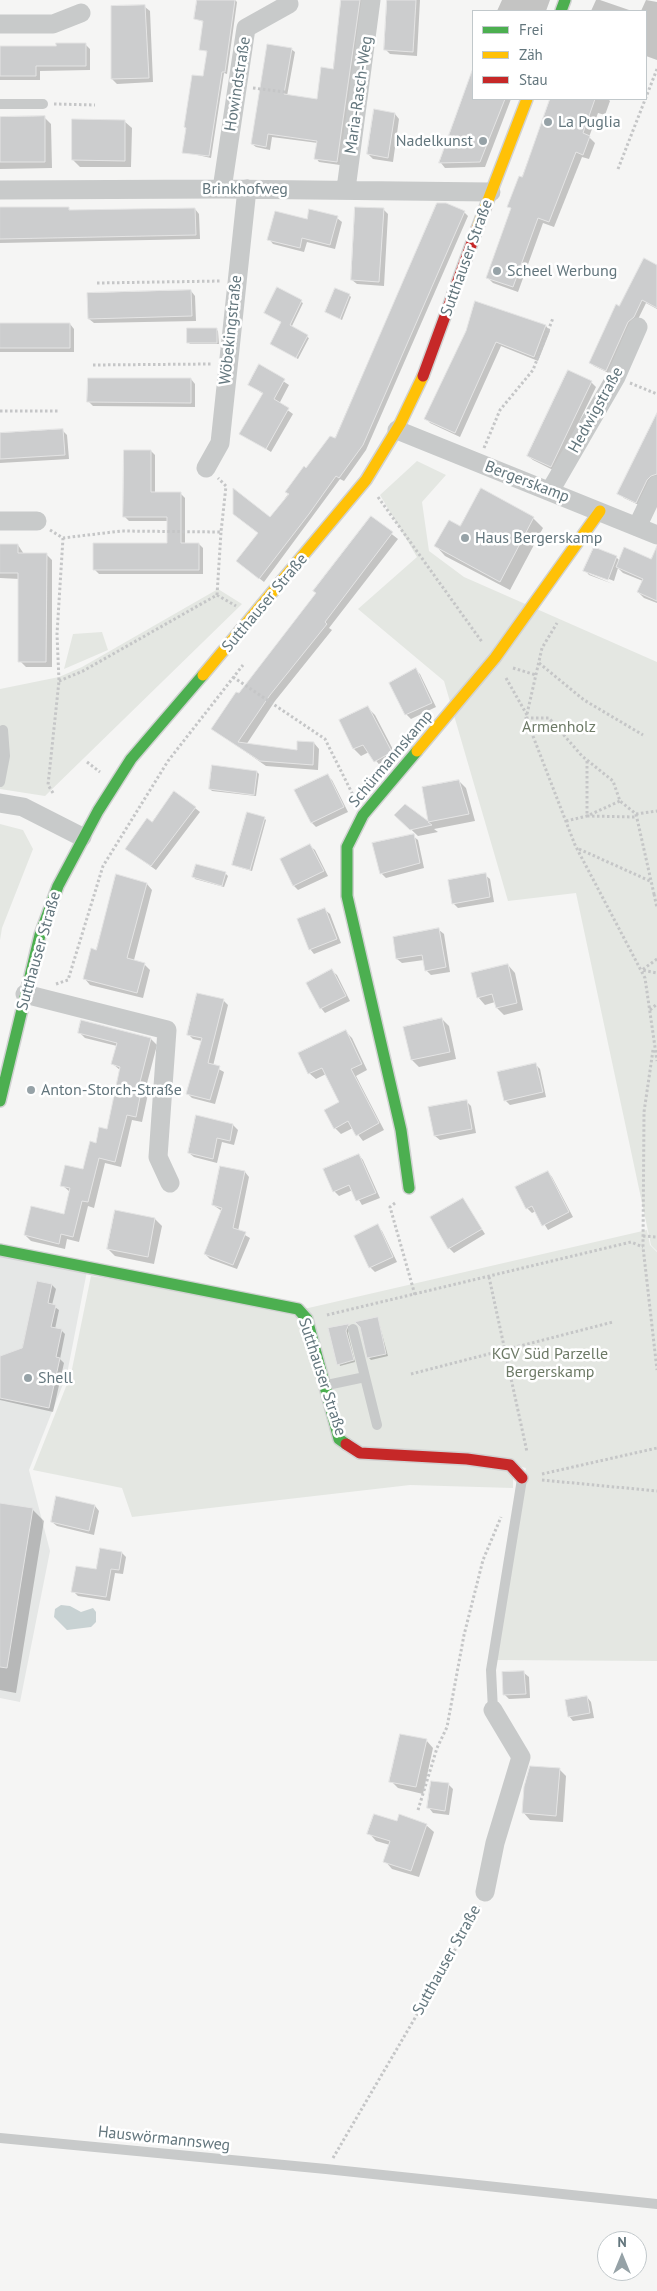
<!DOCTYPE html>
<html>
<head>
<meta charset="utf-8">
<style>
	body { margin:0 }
	#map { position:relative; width:657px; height:2291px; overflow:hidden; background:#f5f5f4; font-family:"PT Sans",sans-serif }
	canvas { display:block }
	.legend { position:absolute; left:472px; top:10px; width:175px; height:90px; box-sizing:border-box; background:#fff; border:1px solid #c1c8cb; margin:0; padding:6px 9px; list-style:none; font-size:15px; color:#63767d }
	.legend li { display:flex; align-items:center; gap:10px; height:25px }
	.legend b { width:25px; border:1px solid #c1c8cb }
	.north { position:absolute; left:597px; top:2231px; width:50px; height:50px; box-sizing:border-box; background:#fff; border:1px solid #c1c8cb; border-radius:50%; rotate:0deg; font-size:14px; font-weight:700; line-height:20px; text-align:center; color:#63767d }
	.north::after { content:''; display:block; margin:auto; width:18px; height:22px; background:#96a2a7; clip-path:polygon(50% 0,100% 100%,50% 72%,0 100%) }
</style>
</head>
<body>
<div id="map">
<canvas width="657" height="2291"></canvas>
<ul class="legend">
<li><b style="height:6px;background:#4caf50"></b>Frei</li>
<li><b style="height:6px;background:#ffc107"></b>Zäh</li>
<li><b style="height:6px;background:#c62828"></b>Stau</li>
</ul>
<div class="north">N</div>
</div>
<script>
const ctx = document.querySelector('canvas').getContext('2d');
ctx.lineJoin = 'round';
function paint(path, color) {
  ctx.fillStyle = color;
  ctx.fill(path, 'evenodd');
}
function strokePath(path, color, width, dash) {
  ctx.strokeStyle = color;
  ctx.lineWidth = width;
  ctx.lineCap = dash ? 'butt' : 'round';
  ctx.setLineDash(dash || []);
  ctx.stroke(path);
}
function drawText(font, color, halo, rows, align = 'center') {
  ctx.font = font + ' "PT Sans",sans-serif';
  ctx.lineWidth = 5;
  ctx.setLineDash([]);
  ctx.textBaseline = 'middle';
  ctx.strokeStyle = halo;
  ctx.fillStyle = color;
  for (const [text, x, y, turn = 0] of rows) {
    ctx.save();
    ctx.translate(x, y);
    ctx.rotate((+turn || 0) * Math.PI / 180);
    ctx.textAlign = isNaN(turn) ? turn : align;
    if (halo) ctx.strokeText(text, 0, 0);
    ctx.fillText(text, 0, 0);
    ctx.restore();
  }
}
paint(new Path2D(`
	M0,1256L87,1271L67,1374L29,1470L50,1551L20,1702L0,1698Z`), '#e5e7e6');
paint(new Path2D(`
	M417,461L446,475L422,502L429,551L464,577L657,662V1251L651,1245L576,893L508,901L444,681L358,609L417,557L380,495Z
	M218,589L242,604L45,796L0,789V689L59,677L82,667Z
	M102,632L108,650L64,669L73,634Z
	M0,824L23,830L33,849L2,928L0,940Z
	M647,1230L650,1245L657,1252V1661L493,1660L526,1468L513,1465V1488L410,1485L132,1517L122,1488L33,1470L71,1374L91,1276L304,1309Z`), '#e4e7e2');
paint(new Path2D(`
	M61,1605L70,1606L81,1612L93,1608L96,1612V1622L91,1627L67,1630L54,1617L55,1609Z`), '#c8d2d3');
paint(new Path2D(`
	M199,0H235L237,2L227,74L224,73L211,158L184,152L187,129L185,127L204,78L208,52L200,49L204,22L195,19Z
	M342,0H363L340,165L319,162L316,158L318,143L272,137L270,150L256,147L252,144L291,49L295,52L287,96L318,101L334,70Z
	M388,0H420L417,56L390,54L386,50Z
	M502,0H550L546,11H497Z
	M596,0H600L632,11H591Z
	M646,0L657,2V60L646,56V11H641Z
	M145,7L150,11L153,82L117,84L112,79Z
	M85,44L90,49V70L40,71V80H0V48L58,47Z
	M473,73V99H511L485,167L445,168L441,163Z
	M551,99H608L610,101L605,115L598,113L589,137L595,143L589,159L582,157L554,227L543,223L518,292L493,283L487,277L512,209L509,206L522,179Z
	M395,114L399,119L393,162L373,159L368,154Z
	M44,117L51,124L52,168L0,169V118Z
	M124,121L132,128L131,167H80L73,160Z
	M0,208H68L71,211L195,209L199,214L200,239L0,243Z
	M383,209L388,214L384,286L357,284L352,280Z
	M464,212L468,216L366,450L344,481L340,479L264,582L242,565L271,518L306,469L335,440Z
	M337,218L342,222L335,249L307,242L304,252L273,244L269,239L308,221Z
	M657,267V309L646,303L611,374L594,366L590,362L619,307Z
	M277,289L303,303L291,328L309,338L298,359L271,344L283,322Z
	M191,291L195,296L196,321L94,323L89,319Z
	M349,295L351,297L342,320L326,312Z
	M0,324H70L74,329V352H0Z
	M546,326L550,331L538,361L501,346L460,437L430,423L426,418L467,331Z
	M216,329L218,331L219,344H190L188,342Z
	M260,366L289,385L279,404L293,414L271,452L241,433L263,394L249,384Z
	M191,379L195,384V407L93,406L89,402Z
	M591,382L596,387L555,471L533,460L528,456Z
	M657,415V479L641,506L624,498L619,493Z
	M63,431L67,435L69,459L0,463V434Z
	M151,451L155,455V494H181L185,498V544H199L203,548V574H99L95,570L168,544V521H129L124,516Z
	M371,518L398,539L329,628L332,630L275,701L246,745L298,751L314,743L319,749L318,770L266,766L213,729L317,594Z
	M533,518L543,528L510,590L445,556L436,546L460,528Z
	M0,545H18L24,554H46L52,560V667H26L20,661V579L0,578Z
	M616,557L620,561L657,569V603L644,598L638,592L643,581L623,573L618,568L614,581L589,571V574L613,584L589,575L585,570Z
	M415,670L420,674L436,707L411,719L406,714Z
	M368,708L375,715L398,759L382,768L369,752L361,756L354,749L340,721Z
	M213,766L257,772L259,774L256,796L212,791L210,789Z
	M327,776L332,780L348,812L316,827L312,823L296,791Z
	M459,781L466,788L475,821L434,829L438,832L418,836L396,815L429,824L423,788Z
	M195,808L200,812L156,870L132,853L152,824Z
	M264,818L266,820L252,871L235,866L233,864Z
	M413,836L418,840L424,868L386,878L381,873Z
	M310,846L315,850L328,876L298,890L294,886Z
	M197,865L226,874L228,876L224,887L195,879L194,877Z
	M485,875L490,879L494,902L458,908L453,903Z
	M147,884L152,890L134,960L144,964L150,970L143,998L90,985L85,979L97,951Z
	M325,910L330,914L341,943L314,954L310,949Z
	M439,930L444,934L450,972L431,975L426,970L424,960L402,963L397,959Z
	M508,965L515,973L523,1010L504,1015L497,1008L495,1002L485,1005L478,997Z
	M332,971L337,975L350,1001L325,1013L321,1008Z
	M223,1000L228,1005L213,1066L224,1072L215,1104L192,1098L187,1093L202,1041L193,1039L188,1034Z
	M442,1019L449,1026L456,1059L419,1067L412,1060Z
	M79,1032L151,1039L157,1045L145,1091L148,1094L142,1122L132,1120L121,1167L105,1163L94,1208L88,1206L79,1242L67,1239L65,1249L31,1241L25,1235L65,1215L70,1192L62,1185L84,1171L97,1144L108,1130L121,1071L113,1064L117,1046L85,1038Z
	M346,1032L352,1038L367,1070L356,1076L384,1130L363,1141L353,1128L341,1134L335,1128L340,1103L326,1074L316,1079L309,1073Z
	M536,1065L540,1069L546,1097L510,1105L505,1100Z
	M466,1101L471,1106L476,1133L440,1140L435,1136L430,1108Z
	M197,1117L233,1125L238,1130L234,1145L222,1142L217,1163L194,1157L189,1153Z
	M359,1155L363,1160L380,1198L362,1205L353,1190L339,1196L335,1192L325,1170Z
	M245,1172L249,1177L238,1231L250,1238L237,1269L210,1259L205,1254L222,1211L213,1205Z
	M548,1172L552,1177L573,1217L548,1230L536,1211L532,1213L527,1208Z
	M463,1200L485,1234L454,1253L449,1248Z
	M116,1212L155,1219L162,1226L154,1264L115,1256L108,1249Z
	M377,1226L382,1231L397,1262L375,1272L370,1267Z
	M52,1285L56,1289L52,1305L59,1310L55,1329L61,1330L65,1334L60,1359L64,1363L53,1412L0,1400V1357L23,1349Z
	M378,1319L388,1356L371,1360L369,1358Z
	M348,1325L350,1327L348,1333L355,1362L340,1366L330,1329Z
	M0,1504L32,1509L44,1521L16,1693L0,1690Z
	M95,1506L99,1511L94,1535L57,1526L52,1522Z
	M122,1553L126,1557L123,1574L115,1573L110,1601L78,1596L73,1591Z
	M524,1673L529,1677L530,1698L509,1699L504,1694Z
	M587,1697L591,1702L594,1718L573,1721L569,1716Z
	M426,1740L433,1748L423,1794L398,1788L391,1781Z
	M559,1769L566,1776L563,1822L530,1820L523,1812Z
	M448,1784L453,1789L449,1815L433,1813L429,1808Z
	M397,1823L426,1825L434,1832L419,1877L392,1869L385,1861L390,1845L376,1841L369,1833Z`), '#0003');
const building = new Path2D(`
	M197,0H235L225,72H222L209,156L182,153L186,128L184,127L192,75L203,76L207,51L199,50L203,21L194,19Z
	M341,0H360L337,162L314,159L317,141L268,134L266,147L251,144L267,44L292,48L284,94L317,99L321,67L333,69Z
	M387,0H416L413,52L384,50Z
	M145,5L149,78L111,79V6Z
	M56,43H86V66H36V76H0V46H56Z
	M472,71L473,99H505L480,162L439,163Z
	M550,99H595L583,133L590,136L583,155L576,152L549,222L538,218L513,287L486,278L511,208L507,207L519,176L522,177Z
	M374,109L395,113L388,158L367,154Z
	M45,116V162H0V117Z
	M72,119L125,120V161L72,160Z
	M437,203H446L465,211L363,445L339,478L336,476L309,514L259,579L236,561L258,533L233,514V488L270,517L289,494L285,492L304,466L306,468L330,436L335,438Z
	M0,207H69V210L195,208L196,235L0,239Z
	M355,207L384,208L379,282L351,280Z
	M309,209L338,216L330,245L302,238L300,248L267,240L275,211L307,219Z
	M644,258L657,265V308L642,300L634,317L628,322L606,371L589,363L616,304L619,306Z
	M277,287L302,300L290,325L308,335L296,358L270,344L281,322L264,313Z
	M335,288L350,294L340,319L325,312Z
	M191,290L192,316L88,319L87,293Z
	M475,301L546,325L534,357L496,342L455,433L424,419L466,331Z
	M0,323H70V348H0Z
	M187,328H217V343H187Z
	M259,364L285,379L274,399L289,408L266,449L239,434L263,393L248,385Z
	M568,370L592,381L551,467L527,456Z
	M88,378H191V403L87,402Z
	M657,413V474L651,476L647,480L636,503L617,494Z
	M63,429L65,455L0,459V433Z
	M124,450H151V492H181V543H199V570H93V543H167V517H123Z
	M481,488L534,517L500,582L434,546L449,520L460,526Z
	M371,516L393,532L325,622L327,624L270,695L238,742L297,750V741L314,742L313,765L260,761L211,729L236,692L239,693L316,593L313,591Z
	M0,544H18V553H47L46,662H18V573H0Z
	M657,546V601L637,592L643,579L616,567L624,547L651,559Z
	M594,547L617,556L608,580L583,571Z
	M416,668L432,703L405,715L389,683Z
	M368,706L392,752L374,762L363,745L353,749L339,720Z
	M212,765L257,771L254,795L209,789Z
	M328,774L344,807L311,823L294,790Z
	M459,780L469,814L428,822L432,825L410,830L394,815L405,804L428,821L422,787Z
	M174,791L196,807L151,866L125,849L147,818L152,822Z
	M247,812L265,817L250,870L232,865Z
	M414,834L420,863L380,874L372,843Z
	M310,844L324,871L293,886L280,859Z
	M196,864L226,872L222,886L192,877Z
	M486,873L490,897L452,904L448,880Z
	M116,874L147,883L127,958L145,963L137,993L83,979L91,948L96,950Z
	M325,908L337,939L309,950L297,919Z
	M439,928L446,967L425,971L422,955L396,959L393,937Z
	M508,964L517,1003L496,1008L492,994L477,998L471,973Z
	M332,969L346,996L320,1009L306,983Z
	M197,993L224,999L208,1063L220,1066L210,1100L186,1094L202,1038L187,1035Z
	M442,1018L450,1052L411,1060L403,1027Z
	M81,1020L151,1038L139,1086L142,1087L136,1117L127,1115L115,1162L99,1158L88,1202L82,1201L73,1237L61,1234L59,1244L24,1235L31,1206L64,1214L70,1188L60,1186L65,1165L83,1169L90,1141L96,1143L99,1127L107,1129L120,1067L111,1064L117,1043L78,1033Z
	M346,1030L362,1064L351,1069L379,1123L356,1136L348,1121L334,1129L324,1110L339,1102L322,1068L308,1074L298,1053Z
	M536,1063L543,1092L504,1101L497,1072Z
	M467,1100L472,1129L434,1136L428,1107Z
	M196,1115L233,1124L230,1141L217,1138L213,1159L188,1153Z
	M359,1154L376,1193L356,1201L349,1185L333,1192L323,1169Z
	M220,1166L245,1171L233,1228L246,1232L233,1265L204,1254L222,1208L212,1205Z
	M548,1171L569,1212L542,1226L532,1206L526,1209L515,1187Z
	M463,1198L482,1229L448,1249L430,1217Z
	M115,1210L155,1218L148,1257L107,1249Z
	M378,1224L393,1257L369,1268L354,1236Z
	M37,1281L52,1284L48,1303L56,1305L51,1327L62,1329L56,1357L60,1358L49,1408L0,1398V1356L22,1348Z
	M378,1317L386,1354L367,1358L360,1327L355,1322Z
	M349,1324L346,1331L354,1360L337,1365L328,1328Z
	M56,1496L95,1505L89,1531L51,1522Z
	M0,1503L33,1508L7,1668L0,1667Z
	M100,1548L122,1552L119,1570L111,1569L106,1597L71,1592L76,1566L96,1569Z
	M524,1671L526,1694L503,1695L502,1672Z
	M587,1696L590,1713L568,1717L565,1700Z
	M400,1734L427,1739L416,1787L389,1782Z
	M530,1766L560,1768L556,1816L522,1813L524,1787Z
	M431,1781L449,1783L445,1811L427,1808Z
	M374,1814L397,1821L399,1814L427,1824L411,1871L383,1862L390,1841L367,1834Z`);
paint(building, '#cccdce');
strokePath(building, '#e4e4e4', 1);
const fast = new Path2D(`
	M561,11L565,0
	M0,1101L40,935L58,886L98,811L131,759L203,675
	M409,1188L401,1130L347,896V847L363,815L417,751
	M0,1250L298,1309L307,1319L339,1439L346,1444`);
const slow = new Path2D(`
	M477,229L527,99
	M203,675L366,480L400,424L423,376
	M417,751L495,658L600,511`);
const jam = new Path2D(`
	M423,376L477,229
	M346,1444L360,1453L467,1459L510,1465L522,1478`);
strokePath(fast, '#d1d2d2', 14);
strokePath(slow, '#d1d2d2', 14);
strokePath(jam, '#d1d2d2', 14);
strokePath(new Path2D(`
	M253,88L285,92
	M54,104L95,105
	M618,169L657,69
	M97,283L221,281
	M93,365L212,364
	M630,383L657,394
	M0,411H60
	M484,448L500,410L533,370L553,318
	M378,497L482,642
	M50,530L63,538L121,531L221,532L226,486L218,478
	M217,595L221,532
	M217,595L236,606
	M539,663L584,700L643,735
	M513,668L536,675
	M233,677L325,739L353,795
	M506,678L527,715L526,718L575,845L645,978L657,1061
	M59,681L83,671L217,595
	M527,714L542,648L557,623
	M526,718H549L582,756L613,781L620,801L636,814L654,894L657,895
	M587,761V816L635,817
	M87,762L100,772
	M53,793L48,785L59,681L57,634L63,538
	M636,814L657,811
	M566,821L587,816L620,801
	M579,849L650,881
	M654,894L657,908
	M657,959L642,970L657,973
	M56,984L68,980L103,866L168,761L243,665
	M650,1010L657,1004
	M653,1050L644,1112L643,1247L657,1370
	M395,1203L390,1207L415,1295
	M643,1236L657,1237
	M489,1277L527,1452
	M327,1315L631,1242L643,1247
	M411,1374L613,1322
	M542,1474L657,1448
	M542,1480L657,1491
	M418,1810L437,1748L447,1727L464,1635L483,1560L501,1517
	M333,2158L470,1924L479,1906`), '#c5c6c7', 3, [2.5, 2.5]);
strokePath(new Path2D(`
	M0,104H43
	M0,782L5,756L3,730
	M365,1377L377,1425
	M327,1385L365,1377L353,1329
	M493,1710L491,1670L522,1479
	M0,2138L326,2169L657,2204`), '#c8caca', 10);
strokePath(new Path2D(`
	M0,24H53L81,13
	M222,189L246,28L289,4
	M346,189L371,0
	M0,190L222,189L491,192
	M397,430L657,535
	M206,468L220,443L247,189
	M550,491L616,377L638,327
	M0,521H37
	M637,527L657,485
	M0,803L23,807L82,837
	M25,994L167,1030L158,1157L170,1183
	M485,1892L495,1843L521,1757L493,1710`), '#c8caca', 19);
strokePath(fast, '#4caf50', 11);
strokePath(slow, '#ffc107', 11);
strokePath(jam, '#c62828', 11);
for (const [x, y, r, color] of [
	[548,122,5,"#96a2a7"],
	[483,141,5,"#96a2a7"],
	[497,271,5,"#96a2a7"],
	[465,538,5,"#96a2a7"],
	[31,1090,5,"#96a2a7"],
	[28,1378,5,"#96a2a7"]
]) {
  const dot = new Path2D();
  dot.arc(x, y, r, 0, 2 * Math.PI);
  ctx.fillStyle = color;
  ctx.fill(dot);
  strokePath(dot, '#fff', 2);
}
drawText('16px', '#63767d', '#fff', [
	["Howindstraße",238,84,-81],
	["Maria-Rasch-Weg",359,95,-82],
	["Brinkhofweg",245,189],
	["Sutthauser Straße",467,258,-70],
	["Wöbekingstraße",231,330,-84],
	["Hedwigstraße",596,410,-61],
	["Bergerskamp",527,482,21],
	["Sutthauser Straße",265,603,-50],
	["Schürmannskamp",391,759,-50],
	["Sutthauser Straße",39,951,-74],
	["Sutthauser Straße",322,1377,72],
	["Sutthauser Straße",447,1960,-61],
	["Hauswörmannsweg",164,2139,6]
]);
drawText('16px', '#63767d', '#fff', [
	["La Puglia",558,122],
	["Nadelkunst",473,141,"right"],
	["Scheel Werbung",507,271],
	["Haus Bergerskamp",475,538],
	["Anton-Storch-Straße",41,1090],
	["Shell",38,1378]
], 'left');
drawText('16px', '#6d7a66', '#fff', [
	["Armenholz",559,727],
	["KGV Süd Parzelle",550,1354],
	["Bergerskamp",550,1372]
]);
</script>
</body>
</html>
